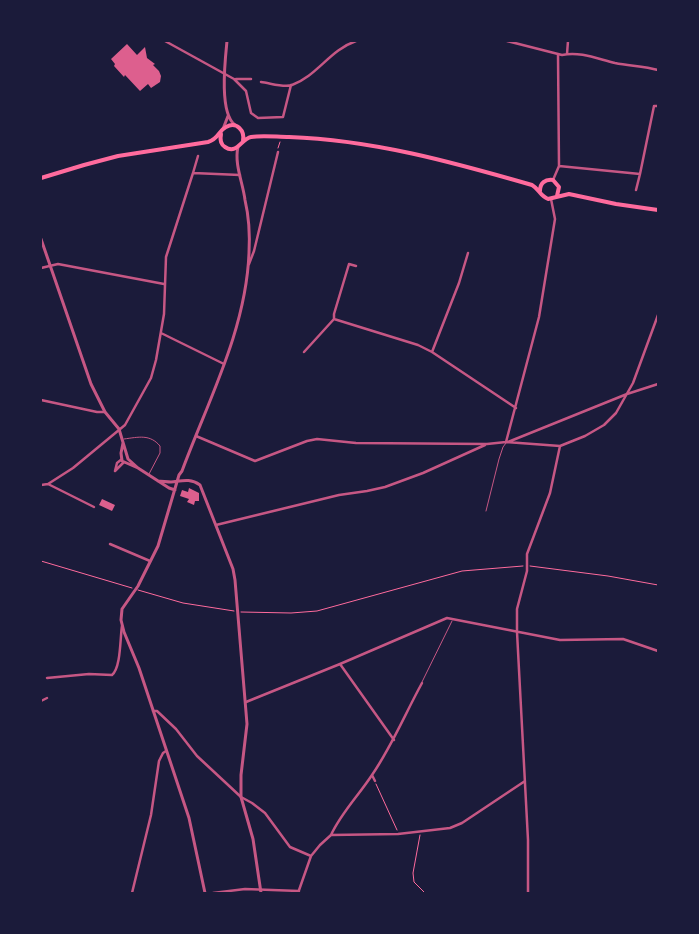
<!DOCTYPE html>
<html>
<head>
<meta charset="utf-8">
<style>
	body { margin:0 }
	#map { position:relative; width:699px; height:934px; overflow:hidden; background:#1b1b3a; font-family:"Archivo Narrow",sans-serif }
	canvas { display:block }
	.frame { position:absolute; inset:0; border:42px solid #1b1b3a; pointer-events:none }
</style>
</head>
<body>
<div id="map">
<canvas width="699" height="934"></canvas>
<div class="frame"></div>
</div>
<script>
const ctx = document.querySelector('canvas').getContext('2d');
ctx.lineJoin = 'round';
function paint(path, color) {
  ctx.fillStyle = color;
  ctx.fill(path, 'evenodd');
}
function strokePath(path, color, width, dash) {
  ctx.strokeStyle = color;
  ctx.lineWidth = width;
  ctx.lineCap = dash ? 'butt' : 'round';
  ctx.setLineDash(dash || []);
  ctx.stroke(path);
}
paint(new Path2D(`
	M127,44L137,55L145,47L147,58L155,64L153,65L159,71L161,76L160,82L151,88L148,84L140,91L125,75L124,77L114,66L115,64L111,59Z
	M189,488L199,493V501H195L194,505L187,502L189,499L180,496L182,490L188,492Z
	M102,499L115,505L112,511L99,505Z`), '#dd5f8e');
strokePath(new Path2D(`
	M278,148L280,142
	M41,561L132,588
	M530,566L608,576L658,585
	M138,590L183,603L234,611
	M241,612L291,613L317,611L462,571L523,566
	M376,784L397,830
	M420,835L413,873L414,882L425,893`), '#ff6b9d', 1);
strokePath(new Path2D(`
	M124,439C139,437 150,434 160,446V453L149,474
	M486,511L499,459L503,447L506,443
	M422,682L452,621`), '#c65784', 1);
strokePath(new Path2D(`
	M165,41L234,79L246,91L251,113L258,118L283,117L291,85
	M507,41L562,55C580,51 598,59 615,63C630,66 644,66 658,70
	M567,54L568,41
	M236,79H251
	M261,82C270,83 284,88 292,85C317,76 330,50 356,41
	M559,166L640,174L654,106H658
	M193,173L198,156
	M553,180L559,166L558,55
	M636,190L640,174
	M468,253L459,283L432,352L516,408
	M249,264L254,251L278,152
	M356,266L349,264L334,314V319L418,345L432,352
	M41,268L58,264L164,284
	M161,333L224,364
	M304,352L334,319
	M41,400L97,412H105
	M196,436L255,461L307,441L317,439L356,443L487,444L506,442L560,446L585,436L604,425L616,413L633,383L658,315
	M506,442L539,317L555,219L551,199
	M508,442L627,394L658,384
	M115,471L117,463L122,459
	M115,471L124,462
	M48,484L94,507
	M41,485L48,484L73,468L125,425L151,378L156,360L164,314L166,257L193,173L240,175
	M216,525L339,495L367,491L385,487L423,473L485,445
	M110,544L150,561
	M340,664L394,740
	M47,678L89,674L112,675C121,668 120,638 122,626
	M41,701L47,698
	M246,702L340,664L447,618L560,640L623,639L658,651
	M153,711H157L176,729L197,756L241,797L252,803L265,813L290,847L311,856
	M372,775L375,781
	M331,835C341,813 359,795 372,775C392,746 405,714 422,683
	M132,893L151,815L159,761L163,753L166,751
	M213,893L245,889L299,891
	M298,893L311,856L320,845L331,835L398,834L450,828L462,823L525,781
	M528,893V840L517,632V609L527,571V554L550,493L560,446`), '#c65784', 2.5);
strokePath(new Path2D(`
	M227,41C225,61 219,113 235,125
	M223,129L228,116
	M41,239L91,384L105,412L119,429L128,459L138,468
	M123,443L121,453L122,461L138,468L169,488L175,490
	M158,481C162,481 167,482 171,482C182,481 190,478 200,485L233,569L235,580L247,724L241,775V797L253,839L261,893
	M205,893L189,818L139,668L124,632L121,620L122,609L138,586L158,546L179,475L182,471C208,401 246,330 249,253C250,235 249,217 245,200C243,183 234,164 238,147`), '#c65784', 3);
strokePath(new Path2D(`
	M221,134C220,139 220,144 225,147C237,155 241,139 251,137C263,135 277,137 289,137C373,140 452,162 532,185C539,189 540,196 548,199L569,194L616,204L658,210
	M41,178L84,165L118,156L208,142C219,139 218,131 226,127C237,121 245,131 243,141
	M540,191C540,183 545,179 553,180L559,187L557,196`), '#ff6b9d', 4);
</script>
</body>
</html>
